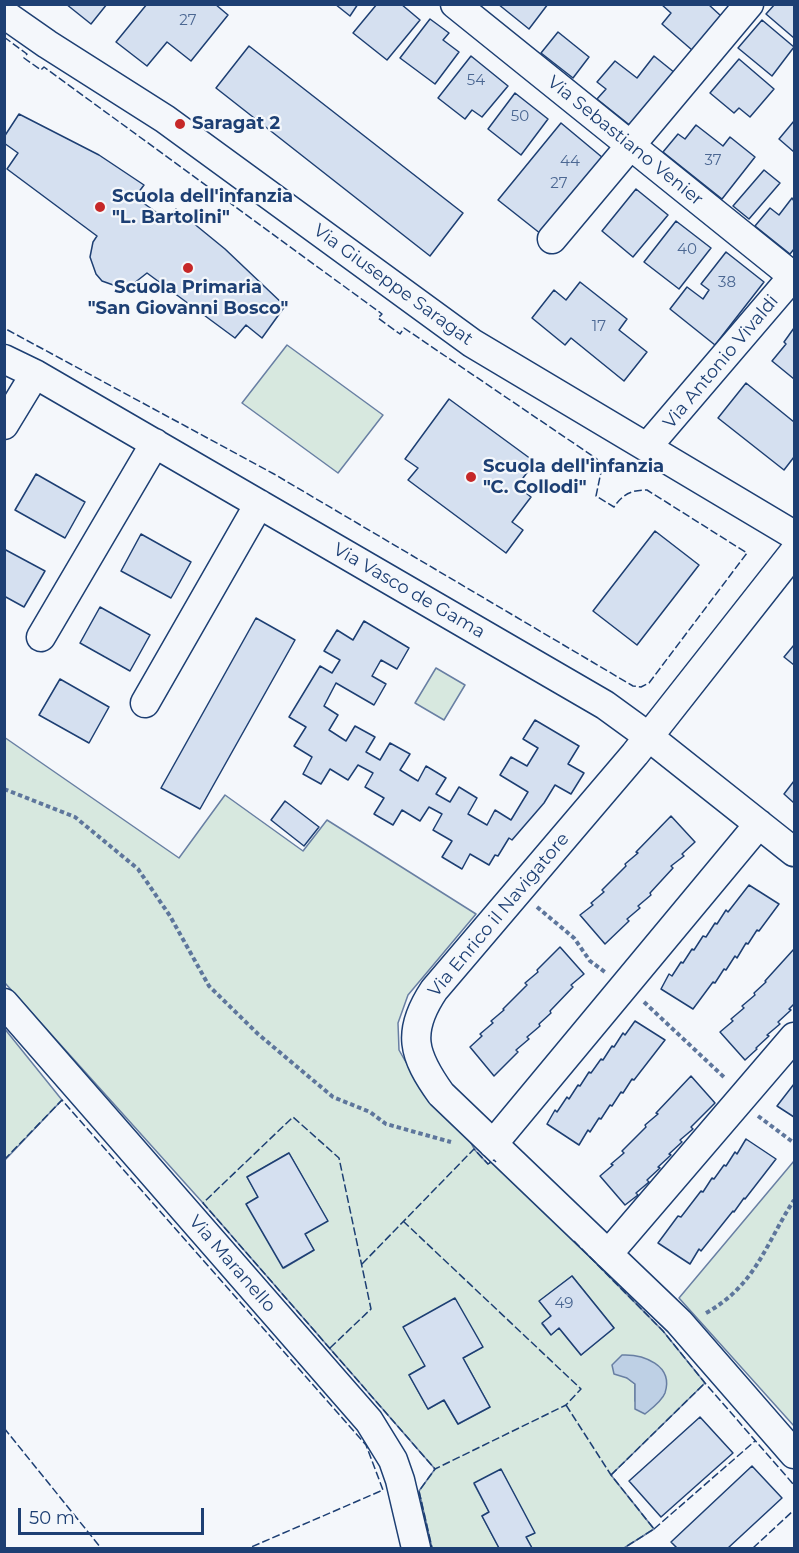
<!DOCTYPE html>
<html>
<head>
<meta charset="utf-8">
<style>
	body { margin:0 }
	#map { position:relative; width:799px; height:1553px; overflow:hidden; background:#f4f7fb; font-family:Montserrat,sans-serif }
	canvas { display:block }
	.frame { position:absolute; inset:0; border:6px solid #1d3f73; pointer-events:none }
	.scale { position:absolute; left:18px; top:1508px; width:186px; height:27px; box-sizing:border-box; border:3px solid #1d3f73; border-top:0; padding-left:8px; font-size:18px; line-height:21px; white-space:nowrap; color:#1d3f73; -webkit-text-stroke:4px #f4f7fb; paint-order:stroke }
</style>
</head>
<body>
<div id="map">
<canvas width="799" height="1553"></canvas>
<div class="frame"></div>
<div class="scale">50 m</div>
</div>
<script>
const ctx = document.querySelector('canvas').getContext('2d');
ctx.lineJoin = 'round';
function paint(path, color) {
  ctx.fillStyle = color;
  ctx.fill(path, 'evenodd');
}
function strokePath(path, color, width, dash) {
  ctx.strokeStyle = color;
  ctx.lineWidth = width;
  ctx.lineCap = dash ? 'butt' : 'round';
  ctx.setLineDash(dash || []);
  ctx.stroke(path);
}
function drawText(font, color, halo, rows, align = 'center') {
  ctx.font = font + ' Montserrat,sans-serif';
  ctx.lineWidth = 4.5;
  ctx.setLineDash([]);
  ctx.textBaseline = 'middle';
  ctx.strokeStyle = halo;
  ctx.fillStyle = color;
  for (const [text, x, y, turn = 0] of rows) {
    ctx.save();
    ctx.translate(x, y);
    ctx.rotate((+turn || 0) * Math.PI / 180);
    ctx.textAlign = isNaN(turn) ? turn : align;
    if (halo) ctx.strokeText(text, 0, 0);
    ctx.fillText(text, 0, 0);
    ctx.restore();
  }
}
const green = new Path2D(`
	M287,345L383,415L338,473L242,403Z
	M436,668L465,685L444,720L415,703Z
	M4,737L179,858L225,795L303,851L327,820L476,914L408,995L398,1023L399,1050L416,1080L469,1136C471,1149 480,1155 488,1164L494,1160L663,1331L705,1383L611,1475L654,1529L624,1548H532L526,1537L534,1533L501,1470L474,1484L489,1512L482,1516L499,1548H432L419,1491L435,1469L203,1203L5,983ZM289,1153L327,1220L305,1234L314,1250L284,1268L247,1204L258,1197L247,1177ZM572,1276L614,1328L581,1355L559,1328L551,1334L542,1324L551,1316L540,1301ZM482,1347L463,1358L490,1407L458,1424L444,1400L428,1409L409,1375L425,1366ZM627,1378L664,1394L635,1401V1384Z
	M4,1028L62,1100L5,1160H4Z
	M794,1161V1426L679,1298Z`);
paint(green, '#d7e8df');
strokePath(green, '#687fa3', 1.5);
const water = new Path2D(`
	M622,1355C643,1354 674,1365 665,1393C662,1401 651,1409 645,1414L635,1409V1384L627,1378L614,1374L612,1365Z`);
paint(water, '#bed0e5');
strokePath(water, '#687fa3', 1.5);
const building = new Path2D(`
	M66,4H107L91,24Z
	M147,4H215L228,15L191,61L167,42L147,66L116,42Z
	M335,4H358L350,16Z
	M377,4H401L420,20L387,60L353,33Z
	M498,4H548L529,29Z
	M661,4H708L721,16L692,50L662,24L671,13Z
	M775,4H794V38L766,14Z
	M430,19L449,33L443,40L459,52L435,84L400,58Z
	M762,20L794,47L772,76L738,48Z
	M558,32L589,57L573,78L541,53Z
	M249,46L463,213L430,256L216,88Z
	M471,56L508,86L482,117L472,110L465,119L438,98Z
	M654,56L675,73L632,127L597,99L606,89L597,82L615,61L637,78Z
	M739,59L774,89L750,117L739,108L734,113L710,93Z
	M515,93L548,119L521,155L488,129Z
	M19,114L99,155L144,185L135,197L167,220L176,209L225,249L285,306L262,338L246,325L235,338L147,273L133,284L124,287L116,286L102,281L96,274L90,257L93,242L97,236L7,169L18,153L4,143V137Z
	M794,121V152L779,139Z
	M561,123L603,158L541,234L498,200Z
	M696,125L723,146L730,137L755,157L722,199L663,152L678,134L685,139Z
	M764,170L780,183L749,219L733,206Z
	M636,189L668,215L633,257L602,231Z
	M792,198L794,201V249L790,254L755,226L770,208L779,215Z
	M676,221L711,248L679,289L644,262Z
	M726,252L764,282L715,345L670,309L687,287L703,299L709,290L701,284Z
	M580,282L627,319L619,330L647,352L624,381L571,338L565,345L532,318L554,290L566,300Z
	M794,328V379L772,361L786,344L784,342Z
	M746,383L794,422V457L784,470L718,418Z
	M449,399L535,462L517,486L531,497L512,522L523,530L506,553L408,480L418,468L405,459Z
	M36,474L85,502L65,538L15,510Z
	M655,531L699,565L637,645L593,611Z
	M141,534L191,562L171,598L121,571Z
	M4,549L45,571L24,607L4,596Z
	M100,607L150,635L130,671L80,643Z
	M256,618L295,640L200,809L161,788Z
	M364,621L409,648L397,669L381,660L372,676L386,684L374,705L336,683L324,706L338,715L329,730L346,741L355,726L375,737L366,752L380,760L390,743L410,754L400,770L418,781L426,766L446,778L436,794L450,802L459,787L477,798L468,814L487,825L495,810L511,820L528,792L500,775L511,757L527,766L538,748L523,739L535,720L579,746L568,764L584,773L571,794L555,785L544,803L512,840L509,838L498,856L495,855L489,865L470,854L462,869L442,857L452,841L433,830L442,814L429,807L420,821L402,810L393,825L374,814L384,798L365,787L373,773L358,765L348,780L330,769L321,784L303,774L312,757L294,746L306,727L289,717L320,666L332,673L340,660L324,651L337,630L353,640Z
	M794,645V665L784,657Z
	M60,679L109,707L89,743L39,715Z
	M794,781V803L784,794Z
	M285,801L319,827L304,846L271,820Z
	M671,816L695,842L682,854L684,856L671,866L673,868L650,893L651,895L638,906L640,908L627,919L629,921L605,944L580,915L593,905L591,903L604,892L602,890L626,866L625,864L638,853L636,852Z
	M749,885L779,904L759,931L757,930L748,944L746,943L737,958L735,956L726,970L724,969L715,983L713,982L693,1009L661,989L669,974L672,976L681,962L683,963L692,949L694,950L703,936L706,937L715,923L717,924L726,910L728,912Z
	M560,947L584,974L571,985L573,987L550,1011L551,1013L539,1024L540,1026L527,1037L529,1039L516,1050L518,1052L494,1076L470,1047L482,1036L480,1034L493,1023L491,1021L504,1010L503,1009L527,985L525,983L538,972L537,970Z
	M794,949V1004L789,1009L791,1010L778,1022L780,1024L767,1035L769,1036L756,1048L757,1049L745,1060L720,1032L733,1021L731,1019L744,1008L742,1006L755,995L754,993L766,982L765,981Z
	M635,1021L665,1040L634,1080L632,1079L623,1093L621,1092L612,1106L610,1105L601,1119L599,1118L590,1132L588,1130L579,1145L547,1124L555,1110L557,1112L567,1097L569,1099L578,1085L580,1086L589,1072L591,1073L601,1059L603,1060L612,1046L614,1047L623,1033L625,1035Z
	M691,1076L715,1103L691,1127L693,1129L680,1140L682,1142L669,1154L671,1155L658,1167L660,1168L647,1180L649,1182L636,1193L638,1195L625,1205L600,1176L613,1165L611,1164L624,1153L622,1151L646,1127L645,1125L658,1114L656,1113Z
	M794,1084V1117L777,1106Z
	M746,1139L776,1159L745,1199L744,1198L734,1212L733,1211L701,1251L699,1249L690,1264L658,1243L678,1216L681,1217L701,1191L703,1192L712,1178L714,1179L724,1165L726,1166L735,1152L737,1154Z
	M289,1153L328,1221L305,1234L314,1250L283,1268L246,1204L258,1197L247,1177Z
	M572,1276L614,1328L581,1355L559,1328L551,1335L542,1323L551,1316L539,1301Z
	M455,1298L483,1347L463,1358L490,1407L458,1424L444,1400L428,1409L409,1375L425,1366L403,1327Z
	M700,1417L733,1453L661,1517L629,1481Z
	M752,1466L782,1498L728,1548H677L671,1542Z
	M501,1469L535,1533L526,1537L532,1548H499L482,1516L489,1512L474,1483Z`);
paint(building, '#d5e0f0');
strokePath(building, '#1d3f73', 1.5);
const minor = new Path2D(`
	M455,4L794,277
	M4,14L47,44L165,119L472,343L794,535
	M552,239L749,4
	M4,359L35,374L605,705L649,737L794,852
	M4,425L35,374
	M647,447L794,275
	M794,552L635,754L434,990C406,1032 413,1055 441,1094L679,1322L794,1454
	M41,637L155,443
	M145,703L259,504
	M4,1003L369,1421L393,1460L400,1480L416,1548
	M493,1144L759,824
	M608,1254L794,1037`);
strokePath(minor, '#1d3f73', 31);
strokePath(new Path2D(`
	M4,789L75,817L138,869L170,916L209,986L258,1034L333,1097L370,1112L386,1124L451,1142
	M537,907L574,938L590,961L605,972
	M644,1002L726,1079
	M758,1116L794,1143
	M706,1313C756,1285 765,1245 794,1200`), '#5e769c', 4, [4.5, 3]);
strokePath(minor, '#f4f7fb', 28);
strokePath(new Path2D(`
	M4,37L27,54L24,58L41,70L44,67L382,314L378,318L400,334L404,328L597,459L601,472L596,496L614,507C623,494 631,490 647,490L747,553L649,683L641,687L633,686L274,474L4,328
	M4,1160L62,1100L366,1445L383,1490L249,1548
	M403,1221L581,1389L566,1405L435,1469L419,1491L432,1548
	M574,1241L663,1331L705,1383L794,1485
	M362,1264L474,1149L488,1164L494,1160L496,1162
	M330,1348L371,1309L339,1158L293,1117L203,1203L435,1469
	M566,1405L611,1475L654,1529L624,1548
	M4,1428L101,1548
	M611,1475L705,1383
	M654,1529L755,1441
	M753,1548L794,1510`), '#1d3f73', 1.5, [8, 3]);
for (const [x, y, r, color] of [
	[180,124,6,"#c62828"],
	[100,207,6,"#c62828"],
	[188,268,6,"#c62828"],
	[471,477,6,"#c62828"]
]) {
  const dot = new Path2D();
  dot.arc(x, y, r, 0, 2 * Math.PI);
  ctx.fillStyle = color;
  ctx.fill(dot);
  strokePath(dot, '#f4f7fb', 2);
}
drawText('15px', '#4b6792', null, [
	["27",188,21],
	["54",476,81],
	["50",520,117],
	["37",713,161],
	["44",570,162],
	["27",559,184],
	["40",687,250],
	["38",727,283],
	["17",599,327],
	["49",564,1304]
]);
drawText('bold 18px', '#1d3f73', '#f4f7fb', [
	["Saragat 2",192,124],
	["Scuola dell'infanzia",112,197],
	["\"L. Bartolini\"",112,218],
	["Scuola Primaria",188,288,"center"],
	["\"San Giovanni Bosco\"",188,309,"center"],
	["Scuola dell'infanzia",483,467],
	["\"C. Collodi\"",483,488]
], 'left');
drawText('18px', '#1d3f73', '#f4f7fb', [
	["Via Sebastiano Venier",625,141,39],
	["Via Giuseppe Saragat",393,285,36],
	["Via Antonio Vivaldi",721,362,-50],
	["Via Vasco de Gama",409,591,30],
	["Via Enrico il Navigatore",499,915,-50],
	["Via Maranello",232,1264,49]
]);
</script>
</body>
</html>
